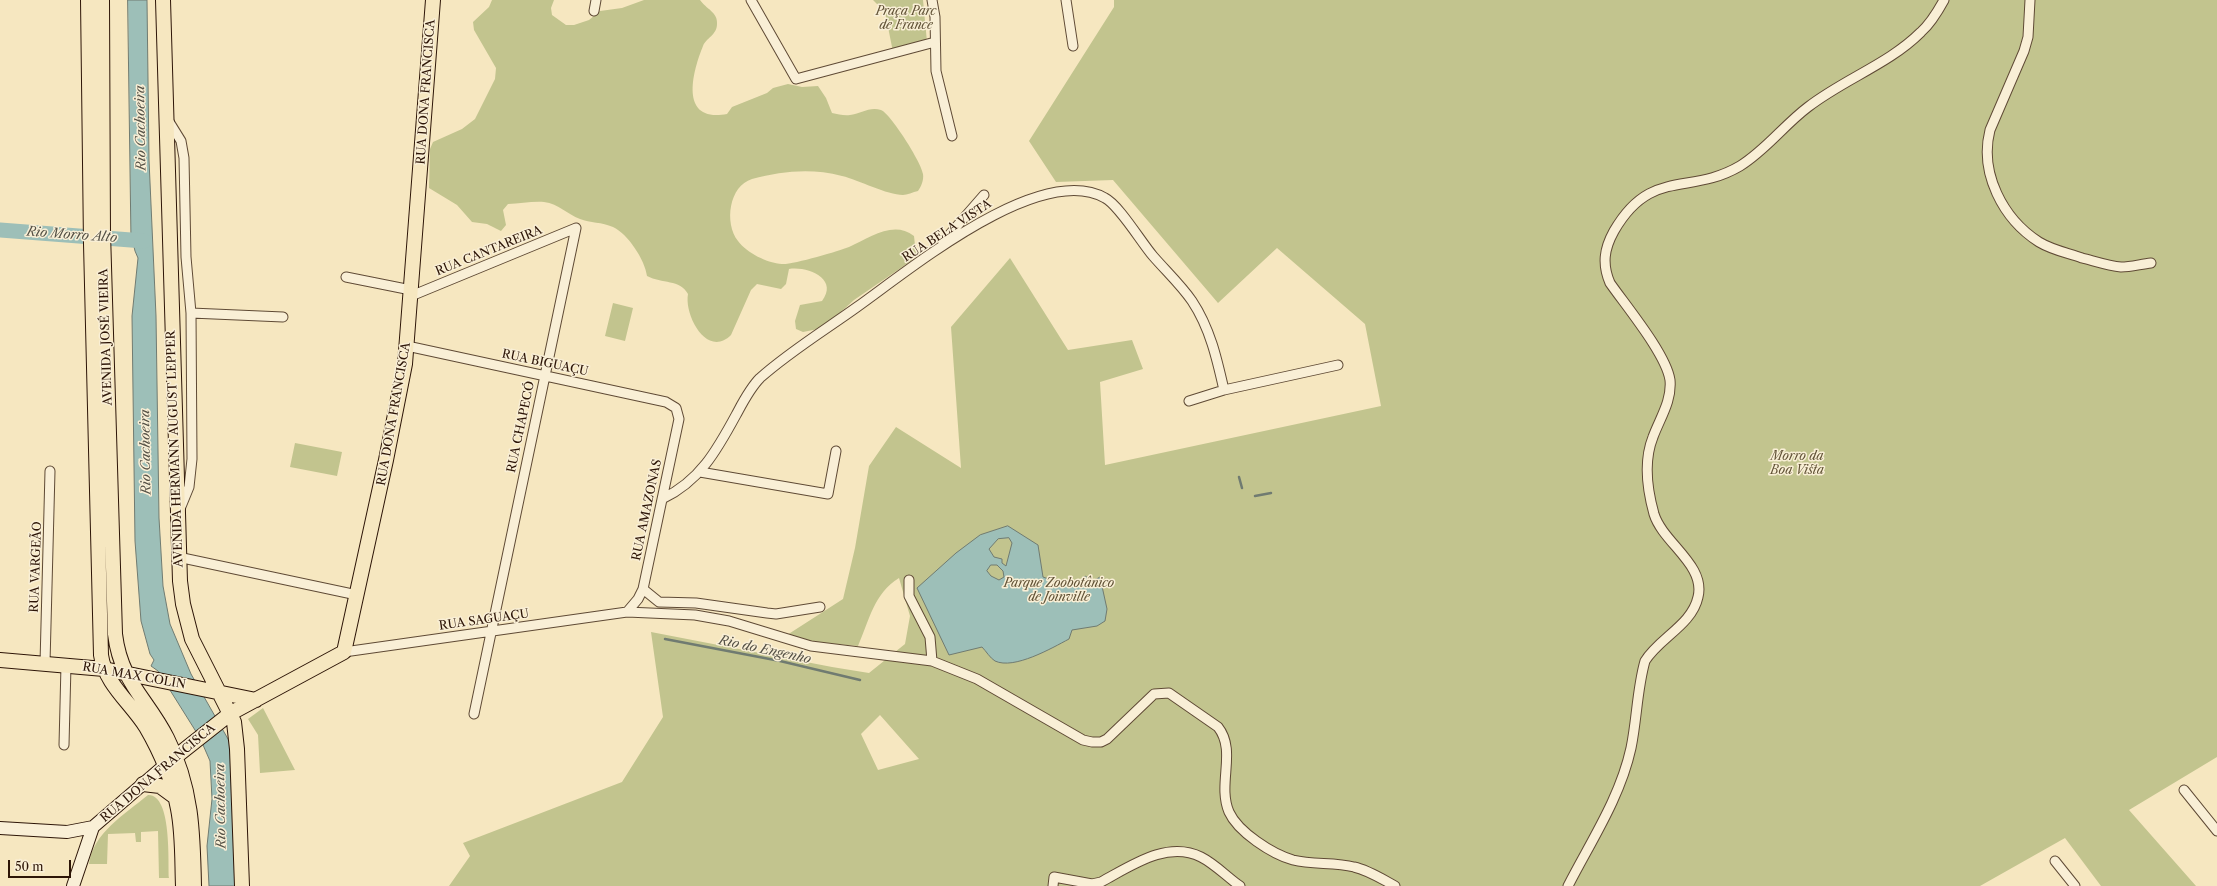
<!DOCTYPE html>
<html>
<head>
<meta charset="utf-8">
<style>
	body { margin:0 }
	#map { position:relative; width:2217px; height:886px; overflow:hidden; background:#f6e7c0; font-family:"Libre Caslon Text",serif }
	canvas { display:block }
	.scale { position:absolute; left:8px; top:860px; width:63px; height:18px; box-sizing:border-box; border:2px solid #2d1507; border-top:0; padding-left:5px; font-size:12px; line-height:14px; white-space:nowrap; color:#2d1507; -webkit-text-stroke:3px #f9efd6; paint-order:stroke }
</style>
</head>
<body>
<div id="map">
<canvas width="2217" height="886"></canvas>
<div class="scale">50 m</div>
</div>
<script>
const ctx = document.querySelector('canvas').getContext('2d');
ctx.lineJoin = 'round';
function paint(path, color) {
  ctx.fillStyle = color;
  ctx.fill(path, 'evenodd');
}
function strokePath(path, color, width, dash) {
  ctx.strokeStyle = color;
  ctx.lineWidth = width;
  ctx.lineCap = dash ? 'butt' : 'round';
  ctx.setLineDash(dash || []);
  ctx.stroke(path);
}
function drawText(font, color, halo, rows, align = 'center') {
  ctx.font = font + ' "Libre Caslon Text",serif';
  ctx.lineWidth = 3;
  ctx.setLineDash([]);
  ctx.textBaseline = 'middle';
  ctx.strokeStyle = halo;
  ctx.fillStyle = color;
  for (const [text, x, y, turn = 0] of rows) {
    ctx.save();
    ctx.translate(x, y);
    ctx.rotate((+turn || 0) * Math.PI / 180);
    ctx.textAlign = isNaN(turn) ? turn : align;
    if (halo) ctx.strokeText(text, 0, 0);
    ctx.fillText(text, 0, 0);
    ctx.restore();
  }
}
paint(new Path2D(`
	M492,0H554L551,8L552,15L566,25H574L589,20L600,11L622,8L644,0H700C706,9 718,12 717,24C717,35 706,38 703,46C692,73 679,123 727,114L732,107L767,93L773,88L788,84L802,87L818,86L826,98L832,113C838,114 844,116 850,115C860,114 870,106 881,110C890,113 922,163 923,174C924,180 921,187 918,191C913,192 907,195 903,195C887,195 859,180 842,176C811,168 783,171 752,179C729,186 724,223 738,241C747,253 767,263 782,264C792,265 839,251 849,247C870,238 893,220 914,236L916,254L911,261L854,300L831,321L818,329L803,332L796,329L795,321L800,305L822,301C839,279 808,266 789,269L786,284L781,289L757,284L751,290L731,335C707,359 684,315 688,294C680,279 662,284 647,276C645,260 628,234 613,227C602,222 590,223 580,219C567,214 559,204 544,202C532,201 520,204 508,204L503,210L506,225L501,231L487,224L472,222L457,205L429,188L430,149L433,142L462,129L475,119L495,79L496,68L474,30L473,22L489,7Z
	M873,0H923L927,42L893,52L885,12Z
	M1114,0H2217V757L2129,810L2196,886H2101L2065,838L1980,886H449L470,856L463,843L622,782L663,717L651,632L832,667L869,673L905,644L910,616L899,578C874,593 869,621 858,646L815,642L787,635L843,599L855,548L869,466L896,427L961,468L951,327L1010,258L1068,350L1132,340L1143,369L1100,382L1105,465L1381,406L1365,324L1277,248L1218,303L1113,180L1056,182L1029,141L1114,7ZM880,715L919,759L878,770L861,734Z
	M613,303L633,308L625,341L605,336Z
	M295,443L342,452L337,476L290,467Z
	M263,708L295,770L260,773L258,735L248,719Z
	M148,795C172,794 168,862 169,878H159L158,831L141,832V842H136L135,833L108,834L107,864H89C93,833 125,814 148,795Z`), '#c2c48e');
const water = new Path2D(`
	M128,0H147L149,160L156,316L159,518L163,586L170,624L191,674L232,746L236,886H209L207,846L212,799L210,761L200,738L158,671L151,666L154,660L150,654L141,621L135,541L132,316L138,258L135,251L131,234Z
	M1008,526L1038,545L1043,577L1062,584L1083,581L1085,576L1093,581L1100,577L1107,609L1105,621L1097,626L1072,630L1069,639C1052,648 1014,670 995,661C990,658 986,651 982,647L949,655L917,588L956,553L980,535ZM1009,538L1012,543L1006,566L1002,563V559L994,557L989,549L998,539ZM991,565H997L1003,571L1004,577L999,580L991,576L987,571Z`);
paint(water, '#9dbfb8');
strokePath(water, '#707b71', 1);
strokePath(new Path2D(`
	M1239,477L1242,488
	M1255,496L1271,493
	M665,639L780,661L860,680`), '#707b71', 2.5);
strokePath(new Path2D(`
	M0,230L144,241`), '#9dbfb8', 15);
const minor = new Path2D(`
	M751,0L796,79L935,42
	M932,0L935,17L936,71L952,136
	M1066,0L1073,46
	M2030,0L2028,37L2024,51L1990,130C1979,173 2003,219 2039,242C2052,250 2068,253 2082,258C2094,261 2109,266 2121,267C2131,267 2141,264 2151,263
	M594,11L596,0
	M168,120L181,141L184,158L186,257L191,313L192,459L189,487L180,509
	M943,242L984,195
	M346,277L411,290
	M411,296L576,228
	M191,313L283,317
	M407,346L666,402L676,408L679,419L643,589L638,599L627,612
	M1189,401L1224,390L1338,365
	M700,472L828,494L836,451
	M662,499C700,481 717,450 736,415C743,402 750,388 760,378C789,352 825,330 857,307C908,271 1040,161 1105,198C1119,205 1141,242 1153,256C1166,271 1181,285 1192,301C1210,328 1217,359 1224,390
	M178,557L357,595
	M909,580V596L930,637L932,661
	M643,589L659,602L696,603L767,613L776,614L820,607
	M344,652L627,612L695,615L729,621L811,646L932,661L977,679L1083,740L1092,742H1101L1107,739L1154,694L1169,693L1218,727C1237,751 1217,784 1229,812C1238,832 1272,854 1293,860C1313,865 1334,862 1354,867C1368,870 1382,879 1395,886
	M45,663L50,471
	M474,714L576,228
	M64,745L66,665
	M2184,790L2217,831
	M2055,861L2075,886
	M1053,886L1054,877L1092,884L1101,882C1131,866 1167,840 1201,857C1215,864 1227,877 1240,886
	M1568,886C1591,841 1620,798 1631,748C1637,719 1637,689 1645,661C1659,638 1692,625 1698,597C1706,565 1663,543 1654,514C1647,489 1643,462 1653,437C1660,418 1672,401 1670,380C1666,354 1626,306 1610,283C1602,264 1604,249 1614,231C1651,167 1689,196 1740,166C1766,150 1784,125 1808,107C1844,79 1889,64 1921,32C1931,23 1938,11 1944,0`);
const secondary = new Path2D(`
	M0,828L67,832L93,827
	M73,886L93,827L164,766`);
const primary = new Path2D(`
	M88,0L91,244L101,655C105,684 131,703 146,727C160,751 173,782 178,809C183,834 182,861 183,886
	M102,0L103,233L115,634C121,683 147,698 167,738C192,787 193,833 194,886
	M163,0L180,581L183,604L192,639L234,722L237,749L242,886
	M0,660L104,669L256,700
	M169,762L231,713L344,652L386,460L405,364L433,0
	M143,784L160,786L175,797`);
strokePath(minor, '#5f4a35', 11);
strokePath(secondary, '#2d1507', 14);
strokePath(primary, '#2d1507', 16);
strokePath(minor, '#f9efd6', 9);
strokePath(secondary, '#f9efd6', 12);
strokePath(primary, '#f6e7c0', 14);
drawText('italic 12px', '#615236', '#f9efd6', [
	["Praça Parc",906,12],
	["de France",906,26],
	["Morro da",1797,457],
	["Boa Vista",1797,471],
	["Parque Zoobotânico",1059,584],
	["de Joinville",1059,598]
]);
drawText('12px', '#2d1507', '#f9efd6', [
	["RUA DONA FRANCISCA",426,92,-86],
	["RUA BELA VISTA",947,231,-33],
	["RUA CANTAREIRA",489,251,-22],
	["AVENIDA JOSÉ VIEIRA",106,337,-92],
	["RUA BIGUAÇU",545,363,12],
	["RUA DONA FRANCISCA",394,414,-80],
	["RUA CHAPECÓ",521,427,-78],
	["AVENIDA HERMANN AUGUST LEPPER",175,449,-92],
	["RUA AMAZONAS",647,510,-78],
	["RUA VARGEÃO",36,567,-88],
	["RUA SAGUAÇU",484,620,-8],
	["RUA MAX COLIN",134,676,10],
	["RUA DONA FRANCISCA",158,773,-40]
]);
drawText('italic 13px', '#545045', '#f9efd6', [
	["Rio Cachoeira",141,128,-91],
	["Rio Morro Alto",72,235,4],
	["Rio Cachoeira",146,452,-91],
	["Rio do Engenho",765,650,12],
	["Rio Cachoeira",221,806,-91]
]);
</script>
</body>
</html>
